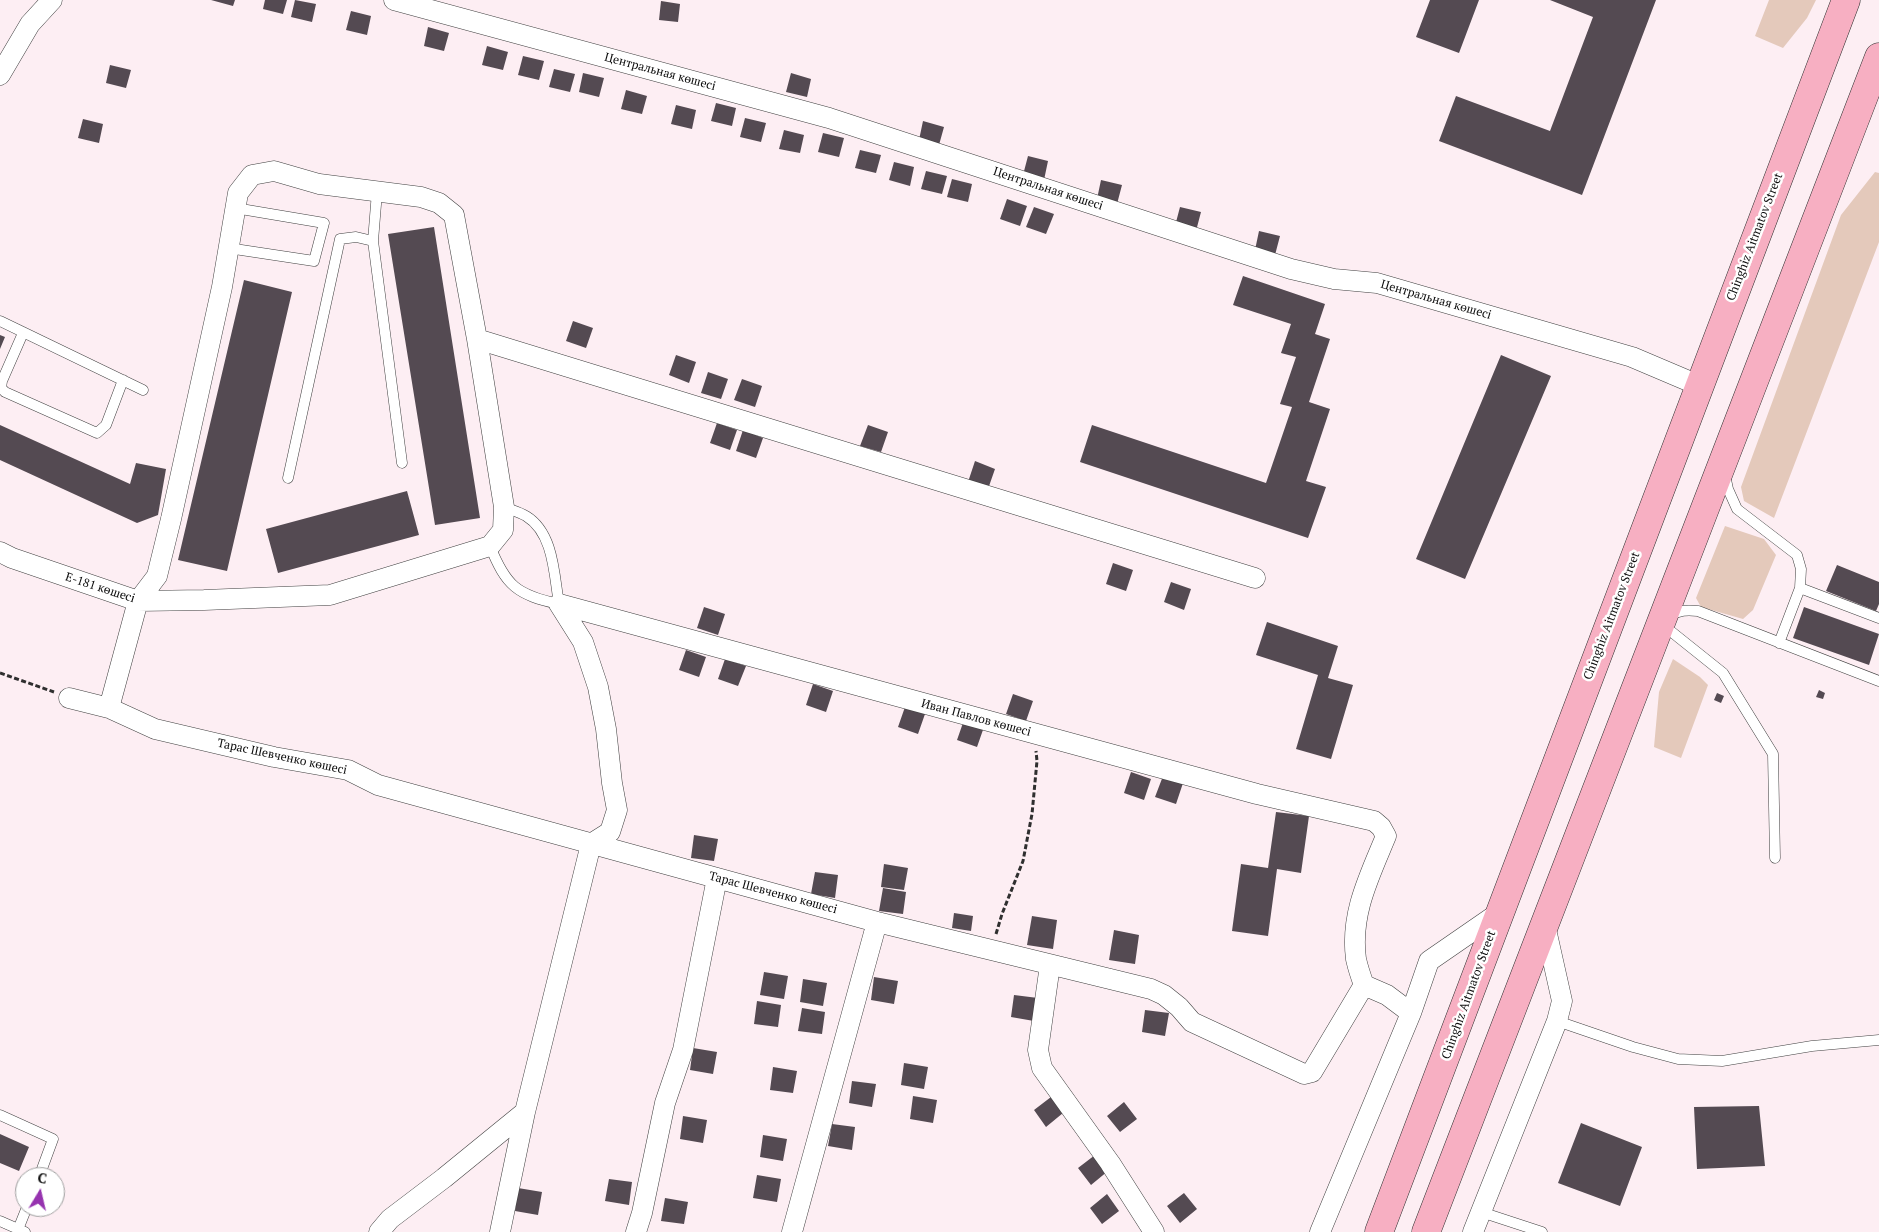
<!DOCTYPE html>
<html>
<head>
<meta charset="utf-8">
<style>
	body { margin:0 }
	#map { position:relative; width:1879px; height:1232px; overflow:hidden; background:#fdeef3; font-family:"PT Serif",serif }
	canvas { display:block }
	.north { position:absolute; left:15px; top:1167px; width:50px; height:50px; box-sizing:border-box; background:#fff; border:1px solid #9e9e9e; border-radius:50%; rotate:9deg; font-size:14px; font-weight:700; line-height:20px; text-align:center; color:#0d0d0d }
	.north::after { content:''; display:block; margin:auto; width:18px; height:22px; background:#9633af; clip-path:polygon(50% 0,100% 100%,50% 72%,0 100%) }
</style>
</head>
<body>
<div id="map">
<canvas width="1879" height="1232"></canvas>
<div class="north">С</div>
</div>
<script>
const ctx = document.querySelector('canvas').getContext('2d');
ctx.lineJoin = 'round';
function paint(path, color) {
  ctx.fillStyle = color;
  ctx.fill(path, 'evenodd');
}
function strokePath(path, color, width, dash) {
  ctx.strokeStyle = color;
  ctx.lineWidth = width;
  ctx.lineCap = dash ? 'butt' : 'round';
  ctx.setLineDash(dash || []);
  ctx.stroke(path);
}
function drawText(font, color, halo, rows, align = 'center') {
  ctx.font = font + ' "PT Serif",serif';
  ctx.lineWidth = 5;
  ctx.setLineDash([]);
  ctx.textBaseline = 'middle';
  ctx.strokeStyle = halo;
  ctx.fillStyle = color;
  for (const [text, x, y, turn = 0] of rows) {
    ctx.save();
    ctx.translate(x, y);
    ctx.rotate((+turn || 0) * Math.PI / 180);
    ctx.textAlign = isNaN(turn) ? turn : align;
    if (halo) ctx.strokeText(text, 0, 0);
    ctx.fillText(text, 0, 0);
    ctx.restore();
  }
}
paint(new Path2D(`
	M1769,0H1816L1807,18L1783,48L1755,36Z
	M1875,172L1879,173V242L1774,518L1744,501L1741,487L1841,215Z
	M1725,526L1764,539L1776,555L1753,610L1743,619L1701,607L1696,598Z
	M1673,659L1700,677L1708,685L1681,758L1654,747L1659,692Z`), '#e4c9bb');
paint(new Path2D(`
	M211,0H235L233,6Z
	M265,0H287L283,14L263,9Z
	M295,0L316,4L312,22L291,17Z
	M1430,0H1479L1459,53L1416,37Z
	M1550,0H1656L1582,195L1439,141L1456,96L1550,131L1593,17Z
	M661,1L680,4L678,22L659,20Z
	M351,11L371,16L367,35L346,30Z
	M428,27L449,33L444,51L424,46Z
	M487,46L508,52L503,70L482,65Z
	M523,56L544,61L539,80L518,75Z
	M110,65L131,70L126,88L106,83Z
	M554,69L575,74L570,92L549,87Z
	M583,73L604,78L599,97L579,92Z
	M791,73L811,79L807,97L786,92Z
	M626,90L647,96L642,114L621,109Z
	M716,103L736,108L732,126L711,121Z
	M676,105L696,110L692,129L671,124Z
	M745,118L766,123L761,142L740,137Z
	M83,119L103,124L99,143L78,138Z
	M923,121L944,127L939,145L919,140Z
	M784,130L804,135L800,153L779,149Z
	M823,133L844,138L839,157L818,152Z
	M860,150L881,155L876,173L855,168Z
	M1028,156L1048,161L1044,180L1023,175Z
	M894,162L914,167L910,186L889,180Z
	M926,171L947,176L942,194L921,189Z
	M952,179L972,184L968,202L947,197Z
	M1101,180L1122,185L1117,204L1097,199Z
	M1007,199L1027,206L1020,226L1000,219Z
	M1034,207L1054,214L1046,234L1026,227Z
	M1180,207L1201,212L1196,231L1175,226Z
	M434,227L480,518L435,525L388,234Z
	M1259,231L1280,236L1275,255L1255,250Z
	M1243,276L1325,304L1315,334L1330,339L1309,402L1330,409L1306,481L1326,487L1308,538L1080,462L1092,425L1266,483L1292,407L1280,404L1296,357L1281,353L1291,324L1233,305Z
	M244,280L292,292L227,571L178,560Z
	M573,321L593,328L586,348L566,341Z
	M0,335L5,337L0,349Z
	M676,355L696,362L689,383L669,375Z
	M1501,355L1551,376L1465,579L1416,559Z
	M708,372L728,379L721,399L701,393Z
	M742,379L762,386L755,407L734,400Z
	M717,423L737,430L730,450L710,443Z
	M0,425L130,484L136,463L166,469L158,515L137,523L0,460Z
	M868,425L888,432L881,452L860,446Z
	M743,430L763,438L756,458L736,451Z
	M975,461L995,469L988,489L968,482Z
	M407,491L419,535L278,573L266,529Z
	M1113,563L1133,570L1126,591L1106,584Z
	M1837,565L1879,582V604L1876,611L1826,591Z
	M1171,582L1191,589L1184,610L1164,602Z
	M704,607L725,614L718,635L697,628Z
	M1804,607L1879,634L1869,665L1793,638Z
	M1267,622L1338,646L1328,678L1353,685L1331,759L1296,749L1318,675L1256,655Z
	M686,650L706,657L699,677L679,670Z
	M725,659L746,666L738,686L718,679Z
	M813,684L833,691L826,712L806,705Z
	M1819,690L1825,693L1823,699L1816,697Z
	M1717,693L1724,696L1721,703L1714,700Z
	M1013,694L1033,701L1026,721L1006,714Z
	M905,707L925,714L918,734L898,727Z
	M964,720L984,727L977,747L957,740Z
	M1131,772L1151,779L1144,800L1124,793Z
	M1163,776L1183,783L1176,804L1155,797Z
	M1276,812L1309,816L1301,873L1277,869L1268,936L1232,931L1241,864L1268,868Z
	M694,835L718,839L714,861L691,858Z
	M884,864L908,868L904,890L881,887Z
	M815,872L838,875L835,898L811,894Z
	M883,888L906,892L903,914L879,911Z
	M954,913L973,916L971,931L952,928Z
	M1032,916L1057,920L1053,949L1027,945Z
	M1114,930L1139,935L1135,964L1109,960Z
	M764,972L788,976L784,999L760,995Z
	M874,977L898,981L894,1004L871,1000Z
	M803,979L827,983L823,1006L800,1002Z
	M1014,995L1038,998L1034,1021L1011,1017Z
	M757,1001L781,1005L778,1027L754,1024Z
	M802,1008L825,1012L822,1034L798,1031Z
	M1145,1010L1169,1013L1165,1036L1142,1032Z
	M693,1048L717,1052L713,1074L690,1070Z
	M904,1063L928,1067L924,1089L901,1085Z
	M773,1067L797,1071L793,1093L770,1090Z
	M852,1081L876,1084L872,1107L849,1103Z
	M913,1096L937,1100L933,1123L910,1119Z
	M1051,1097L1063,1113L1046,1127L1034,1110Z
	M1124,1102L1137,1119L1120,1132L1107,1116Z
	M1759,1106L1765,1166L1697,1169L1694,1107Z
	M683,1116L707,1120L703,1143L680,1139Z
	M1581,1123L1642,1147L1620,1206L1558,1183Z
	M832,1124L855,1127L852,1150L828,1146Z
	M0,1134L29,1147L19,1171L0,1163Z
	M763,1135L787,1139L783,1161L760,1157Z
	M1095,1155L1108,1171L1091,1185L1078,1168Z
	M757,1175L781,1179L777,1202L753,1198Z
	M609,1179L632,1182L629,1205L605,1201Z
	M518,1188L542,1192L538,1215L515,1211Z
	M1184,1193L1197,1209L1180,1223L1167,1206Z
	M1107,1194L1119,1211L1102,1224L1090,1208Z
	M665,1198L688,1202L684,1224L661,1221Z`), '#544a52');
const service = new Path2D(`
	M377,192L373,241L402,463
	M228,248L314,261L324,223L235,208
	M0,321L143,390
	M23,333L2,381L1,388L5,392L97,433L106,425L123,380
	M1725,475L1728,489L1737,509L1797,555L1801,569L1800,588L1879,618
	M288,478L340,239L356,237L373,241
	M490,546C506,586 517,595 559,604C554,575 554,533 526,516C519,512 511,510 504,507
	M1670,616C1679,610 1687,610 1698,611L1879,681
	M1663,625L1723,673L1773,754L1775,858
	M1779,643L1800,588
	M1557,1021L1633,1047L1678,1059L1722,1061L1812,1046L1879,1040
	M0,1115L53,1139L39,1177
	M1481,1212L1542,1232
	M0,1221L25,1232
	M17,1232L27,1207`);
const minor = new Path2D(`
	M394,0L829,118L1291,269L1334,279L1377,283L1632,357L1698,385
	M0,75L30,24L52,0
	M477,339L1255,578
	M0,552L12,558L138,601L204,600L330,595L490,546L503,530L504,507L477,339L454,215L439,203L421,197L319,184L274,171L252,175L238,193L222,287L171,519L157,576L138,601L109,708
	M559,604L1257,794L1374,821L1381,827L1386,836C1369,877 1350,914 1356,959C1358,968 1361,977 1364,985
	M69,698L109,708L155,729L274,757L348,770L378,785L877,922L1151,989L1164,995L1179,1007L1192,1022L1304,1074L1312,1072L1364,985L1387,995L1411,1013
	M1050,965L1038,1050L1042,1068L1110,1163L1154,1232
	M379,1232L390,1219L444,1178L525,1112
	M500,1232L525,1112L591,844L610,832L617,810L612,783L606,729L598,687L583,642L559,604
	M636,1232L642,1213L665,1103L683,1050L717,878
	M792,1232L877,922
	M1320,1232L1411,1013L1429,961L1500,912
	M1473,1232L1557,1021L1562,1001L1545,925`);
const secondary = new Path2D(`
	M1379,1232L1846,0
	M1426,1232L1879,57`);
strokePath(service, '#404040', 11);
strokePath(minor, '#404040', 21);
strokePath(secondary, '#2f2f2f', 29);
strokePath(new Path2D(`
	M0,673L54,692
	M996,934L1002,914L1023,861L1032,814L1037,761L1036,751`), '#2f2f2f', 3, [5, 2.5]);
strokePath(service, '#fff', 10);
strokePath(minor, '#fff', 20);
strokePath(secondary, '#f7afc2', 28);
drawText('12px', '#0d0d0d', '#fff', [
	["Центральная көшесі",660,72,15],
	["Центральная көшесі",1048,189,18],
	["Chinghiz Aitmatov Street",1755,237,-69],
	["Центральная көшесі",1436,300,16],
	["Е-181 көшесі",100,588,18],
	["Chinghiz Aitmatov Street",1612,616,-69],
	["Иван Павлов көшесі",976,718,15],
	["Тарас Шевченко көшесі",282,757,12],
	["Тарас Шевченко көшесі",773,893,15],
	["Chinghiz Aitmatov Street",1469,995,-70]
]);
</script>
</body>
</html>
